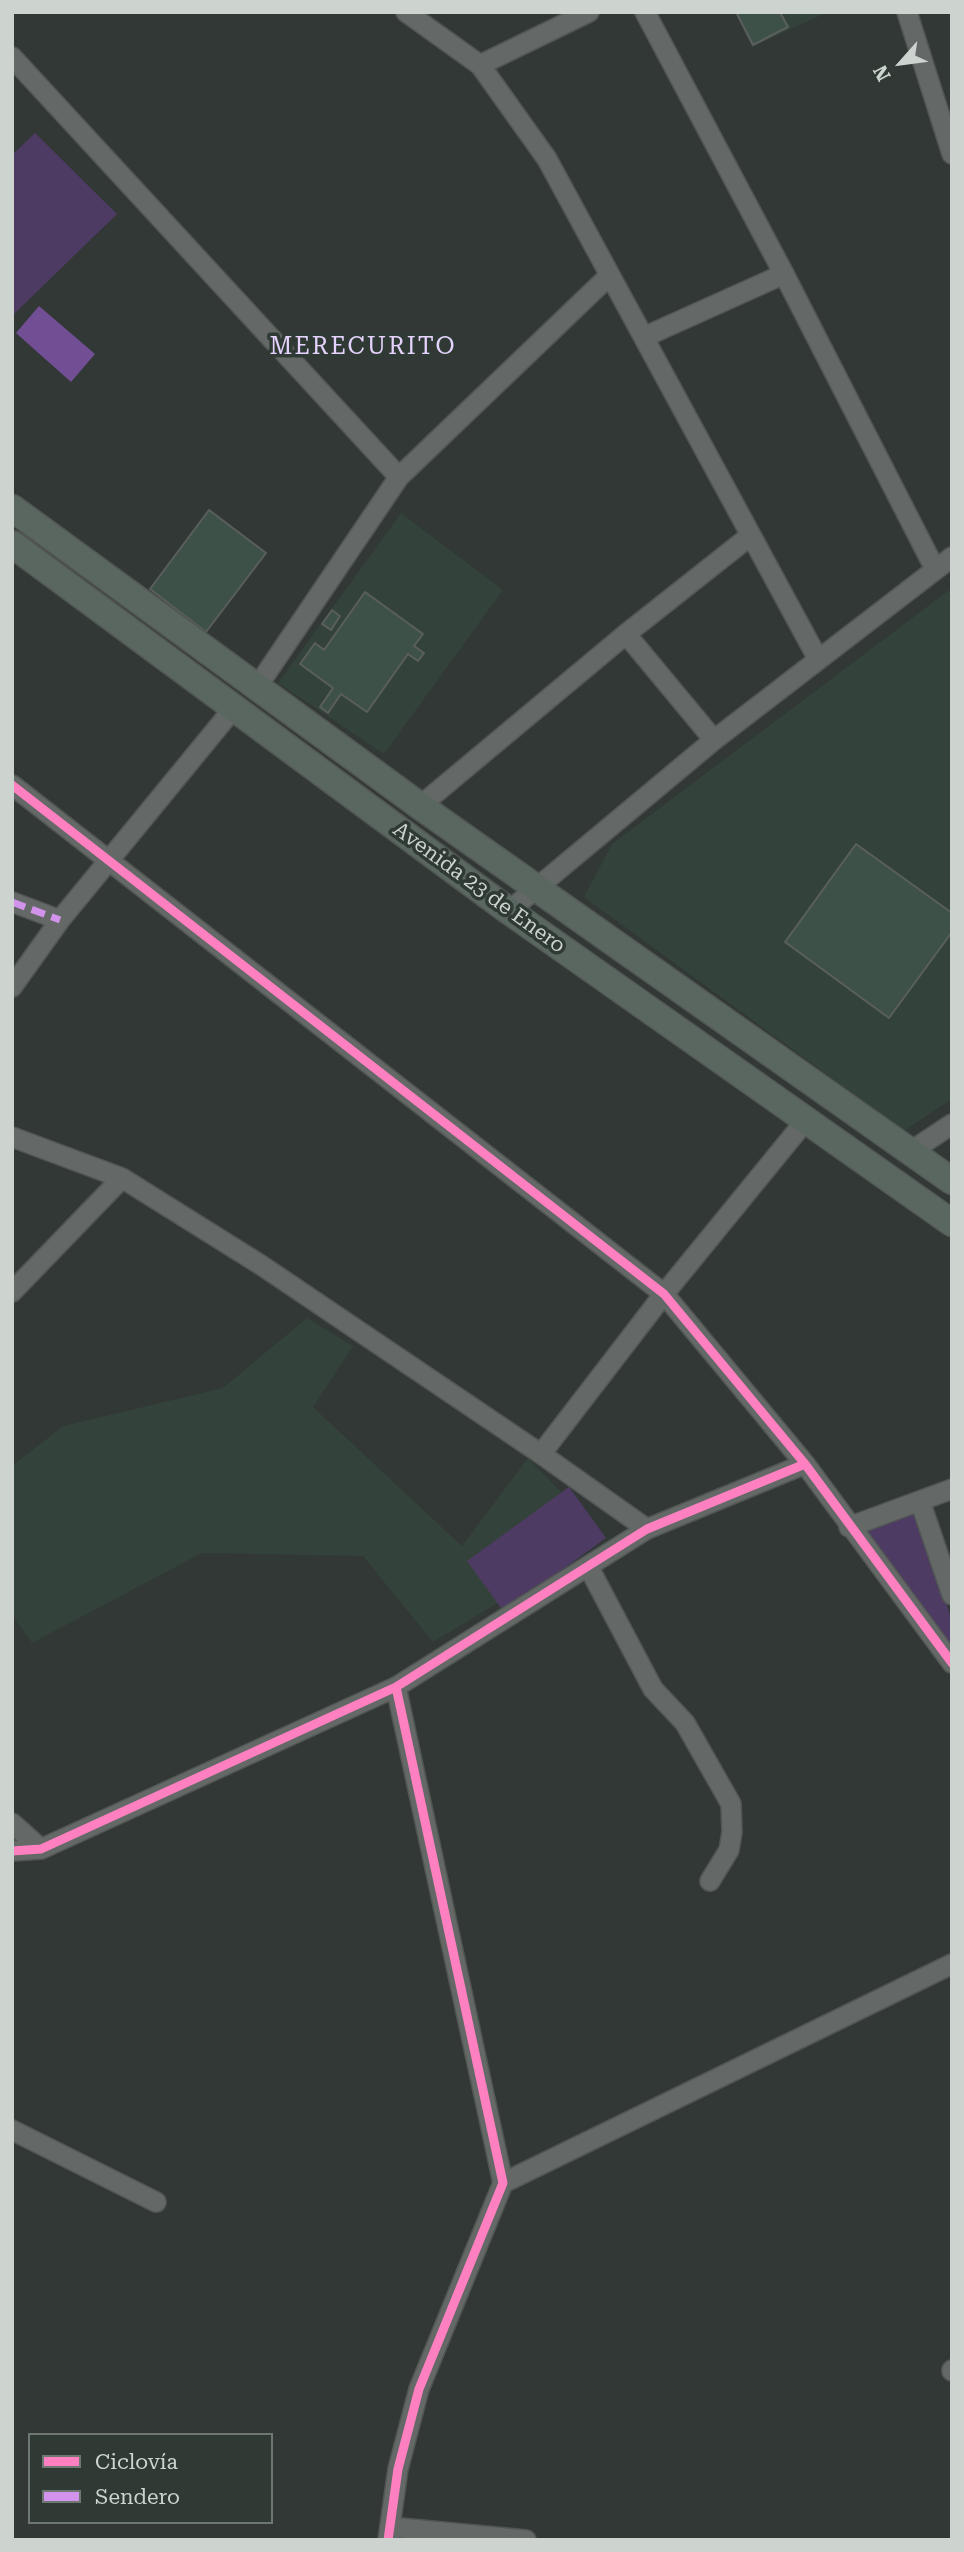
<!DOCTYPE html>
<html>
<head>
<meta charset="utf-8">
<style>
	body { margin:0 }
	#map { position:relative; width:964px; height:2552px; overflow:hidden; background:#323835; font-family:"Roboto Serif",serif }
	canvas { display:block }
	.frame { position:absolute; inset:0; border:14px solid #cdd3cf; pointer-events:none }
	.legend { position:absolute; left:28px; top:2433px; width:245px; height:91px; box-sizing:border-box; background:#303a35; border:2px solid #6f7773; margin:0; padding:9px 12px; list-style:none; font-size:21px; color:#cdd3cf }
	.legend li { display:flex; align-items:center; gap:14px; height:35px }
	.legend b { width:35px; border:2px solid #6f7773 }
	.north { position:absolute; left:866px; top:28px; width:70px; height:70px; -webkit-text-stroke:5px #303a35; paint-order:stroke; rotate:242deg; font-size:19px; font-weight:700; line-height:28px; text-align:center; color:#cdd3cf }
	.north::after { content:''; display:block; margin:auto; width:24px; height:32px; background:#cdd3cf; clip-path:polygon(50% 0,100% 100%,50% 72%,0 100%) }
</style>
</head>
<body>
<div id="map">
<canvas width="964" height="2552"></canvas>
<div class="frame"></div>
<ul class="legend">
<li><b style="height:9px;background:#ff80c0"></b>Ciclovía</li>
<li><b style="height:9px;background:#d193ec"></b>Sendero</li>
</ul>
<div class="north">N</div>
</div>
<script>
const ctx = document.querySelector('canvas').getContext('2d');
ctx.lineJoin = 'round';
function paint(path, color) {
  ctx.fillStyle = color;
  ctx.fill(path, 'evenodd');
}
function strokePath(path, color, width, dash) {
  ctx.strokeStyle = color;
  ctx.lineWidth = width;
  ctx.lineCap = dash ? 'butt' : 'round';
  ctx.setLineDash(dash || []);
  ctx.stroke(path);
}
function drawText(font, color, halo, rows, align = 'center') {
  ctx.font = font + ' "Roboto Serif",serif';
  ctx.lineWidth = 7;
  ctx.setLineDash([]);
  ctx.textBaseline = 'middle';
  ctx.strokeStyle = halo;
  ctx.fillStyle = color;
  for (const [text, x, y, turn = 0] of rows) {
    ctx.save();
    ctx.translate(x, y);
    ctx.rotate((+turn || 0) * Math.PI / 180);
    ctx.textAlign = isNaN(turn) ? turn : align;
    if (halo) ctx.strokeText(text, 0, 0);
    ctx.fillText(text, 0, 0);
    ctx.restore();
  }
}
paint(new Path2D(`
	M735,12H828L752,47Z
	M401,513L503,590L384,754L278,683Z
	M952,588V1099L904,1131L584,897L612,844Z
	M307,1318L353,1346L313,1407L462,1546L528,1458L606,1538L433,1642L363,1556L202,1553L32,1643L12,1614V1466L63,1426L223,1388Z`), '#33423a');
paint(new Path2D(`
	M35,133L117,214L12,316V155Z
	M569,1487L606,1538L504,1612L467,1561Z
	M917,1512L952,1621V1654L863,1533Z`), '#4e3b63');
paint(new Path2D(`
	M39,306L95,354L71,382L16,333Z`), '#724f95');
const building = new Path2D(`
	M736,12H780L788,27L753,45Z
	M209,510L266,553L206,632L150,589Z
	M365,592L423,634L414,646L424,653L418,661L408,654L367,712L341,694L328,713L320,707L333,688L300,664L315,643L324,650Z
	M332,610L340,616L331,630L322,624Z
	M856,844L952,913V932L889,1018L785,942Z`);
paint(building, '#3e5148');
strokePath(building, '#5a5f5d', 2);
const minor = new Path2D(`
	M406,12L480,65L547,159L818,659
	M645,12L784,274L935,569
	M907,12L952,154
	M12,57L399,477
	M480,65L589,12
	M644,337L784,274
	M626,634L714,740
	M257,687L399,477L609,276
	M12,785L664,1294L805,1464L952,1663
	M420,806L626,634L750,536
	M12,902L60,920
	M509,911L714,740L952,557
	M12,987L60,920L233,709
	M12,1137L122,1178L261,1265L541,1454L647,1529
	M910,1152L952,1124
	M12,1292L122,1178
	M541,1454L664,1294L806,1120
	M920,1501L952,1595
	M849,1527L952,1489
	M588,1566L653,1689L685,1723L731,1804L732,1832L729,1850L710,1881
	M12,1823L41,1849
	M12,1851L41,1849L396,1687L647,1529L805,1464
	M12,2130L156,2202
	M503,2183L952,1964
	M952,2370V2371
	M390,2527L526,2540
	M388,2540L398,2469L419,2389L503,2183L396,1687`);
const major = new Path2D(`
	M12,508L420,806L952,1181
	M12,544L509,911L952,1223`);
strokePath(minor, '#515653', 22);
strokePath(major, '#515653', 29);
strokePath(minor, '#646866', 19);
strokePath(major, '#5a6761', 26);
strokePath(new Path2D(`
	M12,902L60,920`), '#d193ec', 7, [14, 7]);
strokePath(new Path2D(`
	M12,785L664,1294L805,1464L952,1663
	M12,1851L41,1849L396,1687L647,1529L805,1464
	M388,2540L398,2469L419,2389L503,2183L396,1687`), '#ff80c0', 9);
drawText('21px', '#cdd3cf', '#303a35', [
	["Avenida 23 de Enero",479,888,36]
]);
ctx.letterSpacing = '2px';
drawText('24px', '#e5d3fd', '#303a35', [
	["MERECURITO",363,347]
]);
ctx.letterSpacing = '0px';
</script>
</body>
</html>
